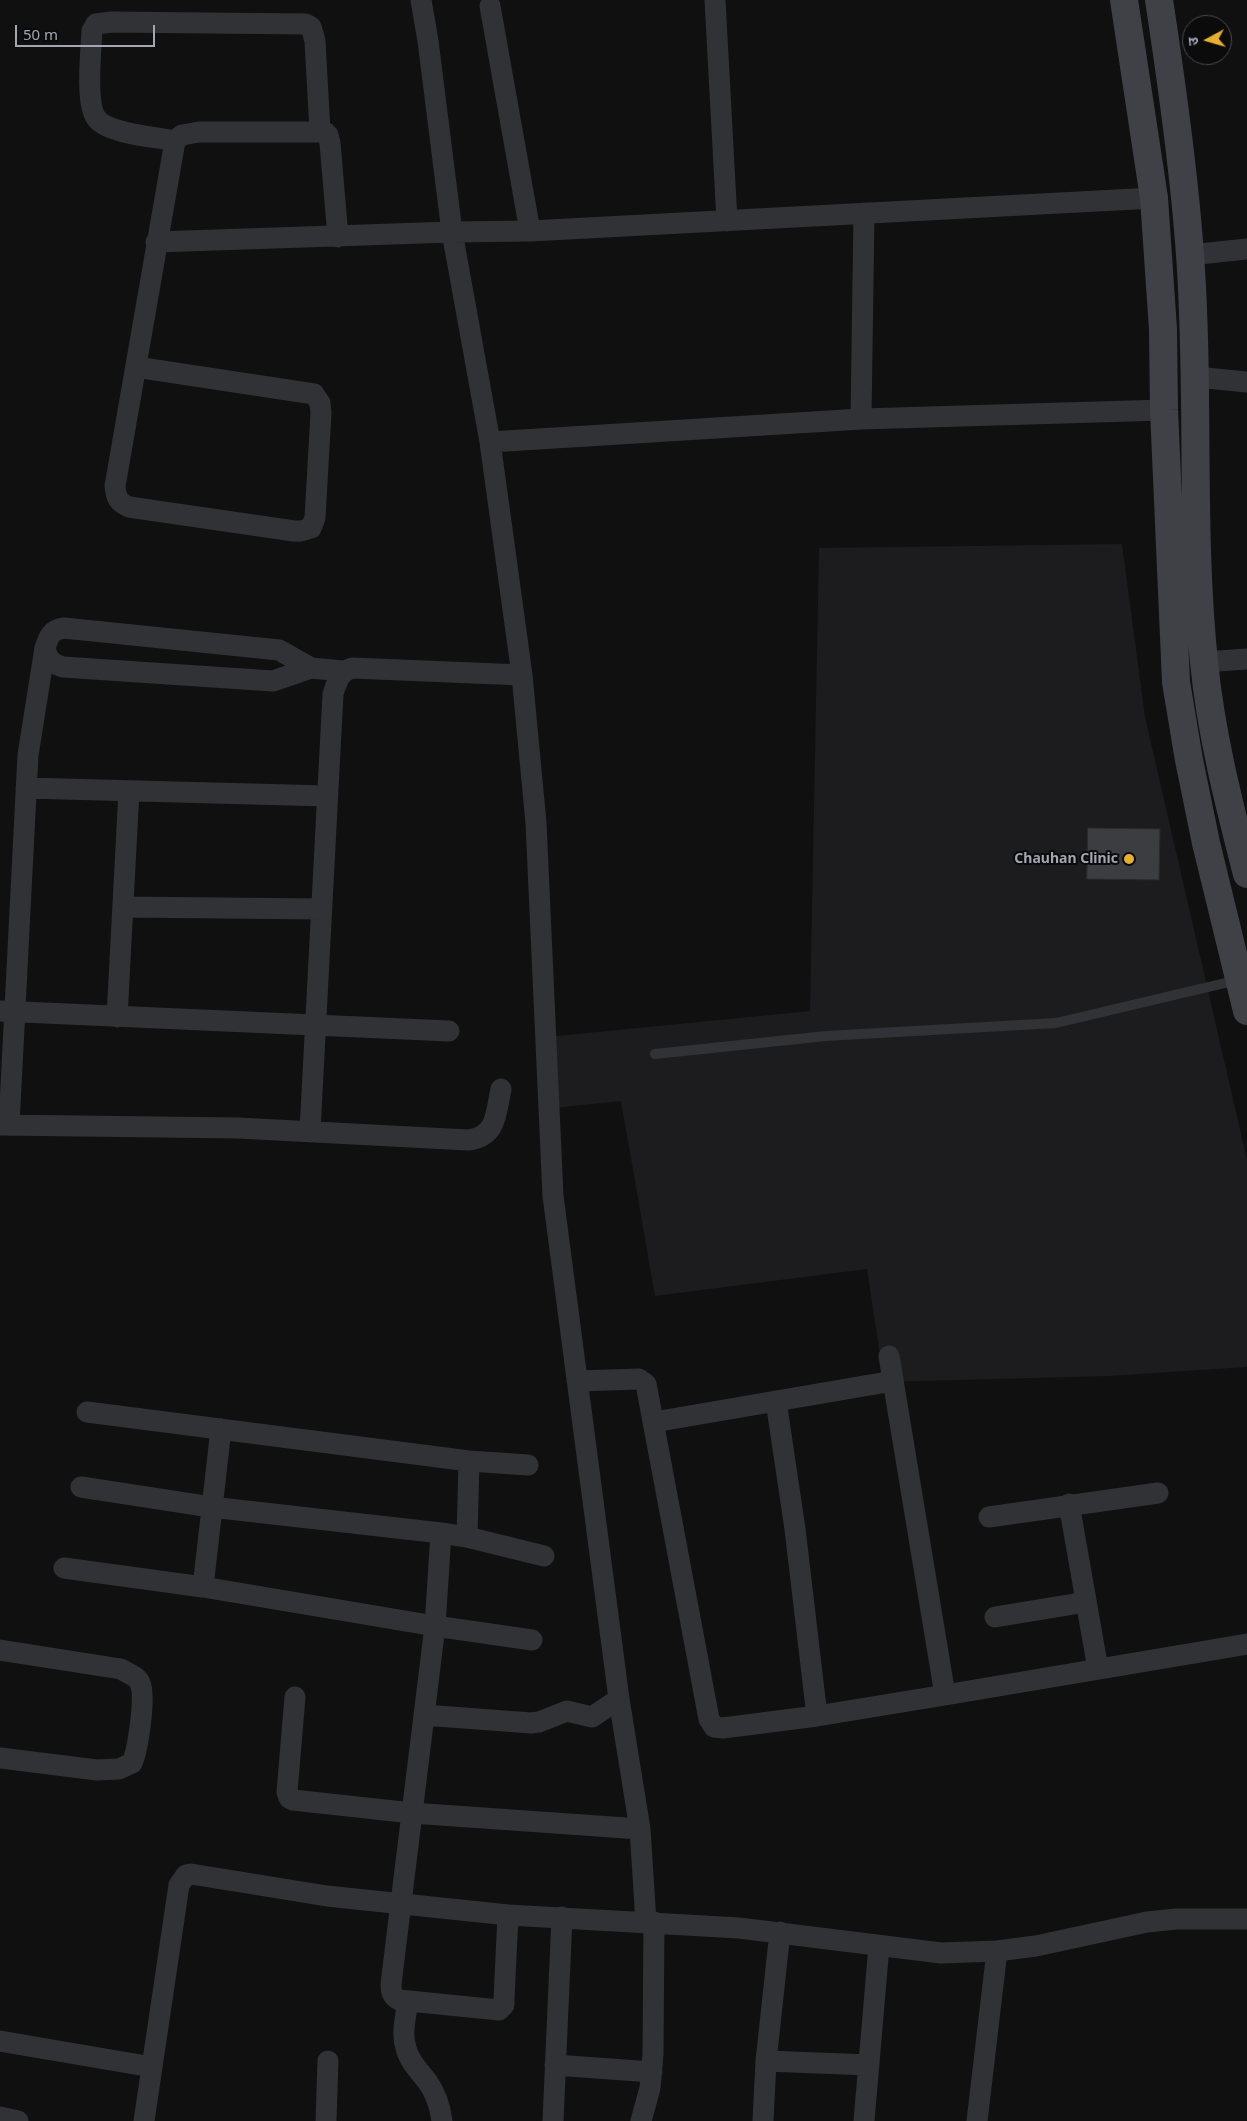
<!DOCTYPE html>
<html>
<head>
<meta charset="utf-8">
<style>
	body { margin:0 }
	#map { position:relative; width:1247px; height:2121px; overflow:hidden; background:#101011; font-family:"Noto Sans","Noto Sans Devanagari",sans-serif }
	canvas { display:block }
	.north { position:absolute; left:1182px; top:15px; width:50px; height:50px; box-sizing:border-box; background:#0b0b0c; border:1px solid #47494e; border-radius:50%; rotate:264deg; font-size:14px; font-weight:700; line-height:20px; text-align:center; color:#a2a6b2 }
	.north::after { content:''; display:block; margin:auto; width:18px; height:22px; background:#e9af30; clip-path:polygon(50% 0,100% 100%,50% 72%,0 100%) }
	.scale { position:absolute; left:15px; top:25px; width:140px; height:22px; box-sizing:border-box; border:2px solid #a2a6b2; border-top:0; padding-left:6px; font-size:15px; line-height:18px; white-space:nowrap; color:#a2a6b2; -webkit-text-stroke:4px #0b0b0c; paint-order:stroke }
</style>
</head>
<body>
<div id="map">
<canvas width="1247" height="2121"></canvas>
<div class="north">उ</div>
<div class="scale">50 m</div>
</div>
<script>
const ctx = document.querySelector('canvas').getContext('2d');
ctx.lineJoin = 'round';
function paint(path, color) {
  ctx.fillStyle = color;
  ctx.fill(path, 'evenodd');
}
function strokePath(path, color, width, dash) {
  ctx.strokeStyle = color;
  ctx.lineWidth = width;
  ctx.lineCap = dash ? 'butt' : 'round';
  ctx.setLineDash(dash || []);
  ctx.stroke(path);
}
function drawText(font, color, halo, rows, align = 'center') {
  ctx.font = font + ' "Noto Sans",sans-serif';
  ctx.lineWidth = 4;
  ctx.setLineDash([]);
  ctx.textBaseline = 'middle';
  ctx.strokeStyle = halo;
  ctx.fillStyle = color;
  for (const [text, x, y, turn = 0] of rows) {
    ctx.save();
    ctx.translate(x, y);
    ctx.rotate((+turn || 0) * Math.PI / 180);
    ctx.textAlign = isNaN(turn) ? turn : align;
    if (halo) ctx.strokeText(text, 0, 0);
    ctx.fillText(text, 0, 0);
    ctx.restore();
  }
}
paint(new Path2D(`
	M1122,544L1145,717L1247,1160V1367L1108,1376L884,1382L867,1269L655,1296L621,1101L553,1108L547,1037L810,1011L819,548Z`), '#1c1c1e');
const building = new Path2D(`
	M1088,828L1160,829L1159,880L1087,879Z`);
paint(building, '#3c3d41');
strokePath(building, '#2a2a2d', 1);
strokePath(new Path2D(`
	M655,1054L826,1036L1056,1023L1238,980`), '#313236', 10);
strokePath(new Path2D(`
	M421,0L428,41L452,232L490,442L522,675L536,823L553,1196L619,1699L640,1829L646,1922
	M715,0L727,221
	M490,6L530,231
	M175,141C156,137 109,134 97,119C85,105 91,51 92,31L96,24L112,22L306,24L311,27L315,41L320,131
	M156,242L452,232L530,231L1154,198
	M1190,255L1247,249
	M136,367L314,394L320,403L321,413L315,518L311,528L301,531H294L129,507C118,502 116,498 115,486L175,141L182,135L199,132H325L328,135L330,143L338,237
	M1196,377L1247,382
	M861,419L864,213
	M490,442L861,419L1164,410
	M45,648C48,660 51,663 63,667L273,681L311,668L343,671
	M1204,662L1247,659
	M26,788L327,796
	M123,907L321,909
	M0,1011L449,1031
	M117,1017L129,791
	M0,1125L238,1128L468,1140C497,1137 496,1113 501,1089
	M9,1125L28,755L45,648C49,636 51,630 64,628L279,650L311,668
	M310,1131L333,694C337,682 339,672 352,668L522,675
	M889,1356L945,1695L1247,1644
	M577,1381L639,1379L646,1384L709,1719L714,1727L723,1728L817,1716L945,1695
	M776,1401L795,1529L817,1716
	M87,1412L469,1461L528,1465
	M654,1422L893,1381
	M81,1487L211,1507L441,1533L467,1537L544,1556
	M1069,1504L1098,1669
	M989,1517L1158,1493
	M441,1533L435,1626L391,1984C391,1992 392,1996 399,2000L499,2010L504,2005V1999L508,1915
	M467,1537L469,1461
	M64,1568L203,1587L435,1626L532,1640
	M203,1587L221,1429
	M995,1617L1086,1602
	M0,1650L121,1669C127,1673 137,1676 140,1683C146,1696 138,1750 132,1763L119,1769L97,1770L0,1758
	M295,1697L287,1792L289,1798L293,1800L412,1813L640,1829
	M424,1715L531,1723L539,1722L567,1711L592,1717L619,1699
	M408,2001C406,2016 401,2033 406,2048C409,2061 419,2071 427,2081C436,2093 440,2106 442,2121
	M0,2041L152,2067
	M766,2061L869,2065
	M555,2065L652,2072
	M0,2117L18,2121
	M144,2121L179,1885L186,1875L191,1874L327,1896L508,1915L739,1928L941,1953L997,1951L1036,1946L1147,1922L1176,1919H1247
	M326,2121L328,2061
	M553,2121L562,1917
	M641,2121L650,2088L653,2054L654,1922
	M763,2121L766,2061L780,1932
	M864,2121L879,1946
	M977,2121L997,1951`), '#313236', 21);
strokePath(new Path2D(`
	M1124,0L1154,198L1163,329L1164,410L1176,682L1189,760L1206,843L1247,1011
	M1159,0C1172,85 1184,169 1190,255C1200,390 1190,527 1204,662C1211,734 1229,804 1247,874`), '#3f4146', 28);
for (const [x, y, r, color] of [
	[1129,859,6,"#e9af30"]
]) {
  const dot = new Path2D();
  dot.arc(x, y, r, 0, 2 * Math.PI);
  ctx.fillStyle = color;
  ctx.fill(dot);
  strokePath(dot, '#0b0b0c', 2);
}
drawText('bold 14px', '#a2a6b2', '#0b0b0c', [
	["Chauhan Clinic",1118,859]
], 'right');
</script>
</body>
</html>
